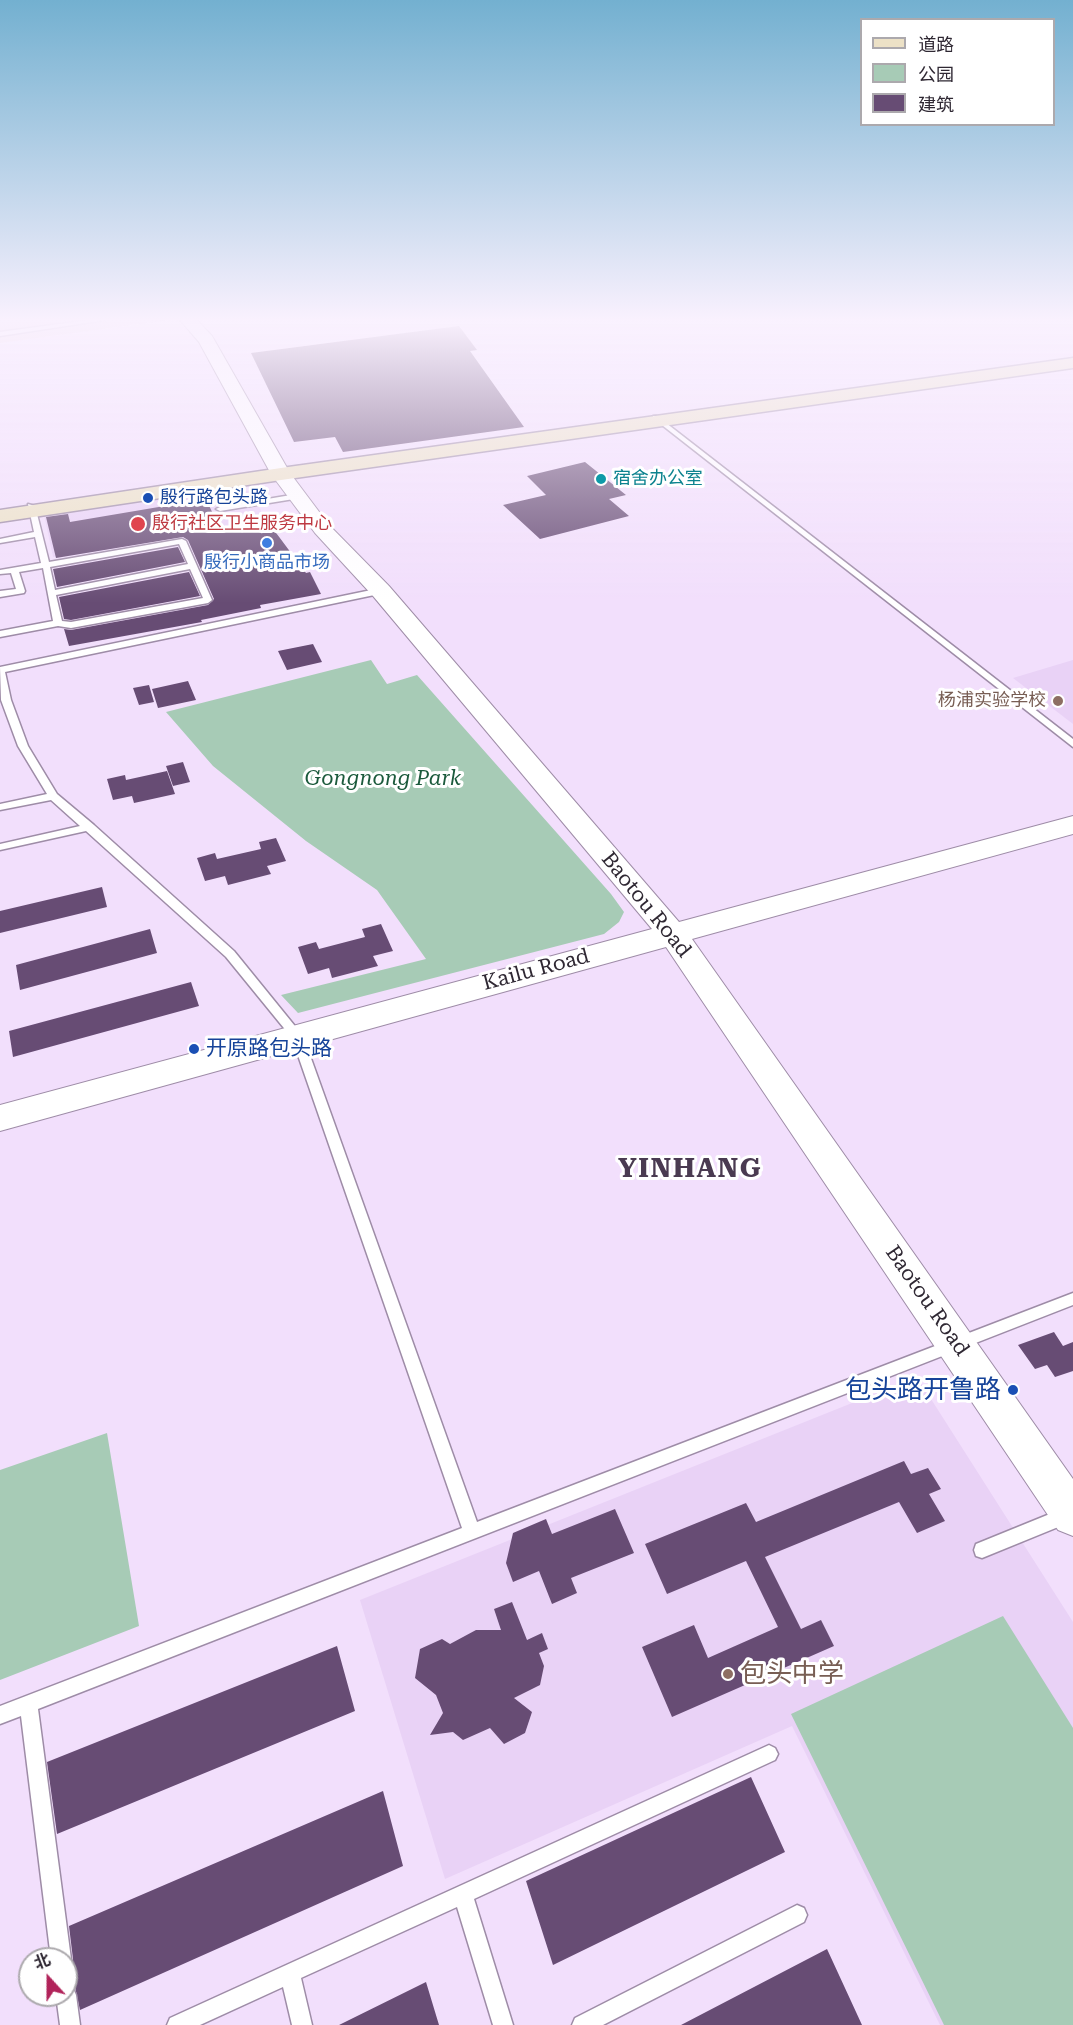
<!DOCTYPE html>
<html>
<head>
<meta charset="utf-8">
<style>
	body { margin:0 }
	#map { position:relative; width:1073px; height:2025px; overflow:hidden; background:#f2dffc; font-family:"Roboto Serif","Noto Sans SC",serif }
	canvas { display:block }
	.legend { position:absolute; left:860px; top:18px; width:195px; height:108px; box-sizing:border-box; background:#fff; border:2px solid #aca9ad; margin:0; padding:8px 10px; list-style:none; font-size:18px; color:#2f2833 }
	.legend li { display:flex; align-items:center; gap:12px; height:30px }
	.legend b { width:30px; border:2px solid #aca9ad }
	.north { position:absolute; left:18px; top:1947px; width:60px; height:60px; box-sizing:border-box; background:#fff; border:2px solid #aca9ad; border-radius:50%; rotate:339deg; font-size:16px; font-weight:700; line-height:24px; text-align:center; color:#2f2833 }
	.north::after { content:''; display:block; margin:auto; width:21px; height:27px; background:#b1235a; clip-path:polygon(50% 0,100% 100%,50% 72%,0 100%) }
</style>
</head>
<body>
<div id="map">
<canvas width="1073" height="2025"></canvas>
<ul class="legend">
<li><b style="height:8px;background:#ece1c6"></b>道路</li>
<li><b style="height:16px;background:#a7cbb6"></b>公园</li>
<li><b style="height:16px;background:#674c74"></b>建筑</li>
</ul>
<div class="north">北</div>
</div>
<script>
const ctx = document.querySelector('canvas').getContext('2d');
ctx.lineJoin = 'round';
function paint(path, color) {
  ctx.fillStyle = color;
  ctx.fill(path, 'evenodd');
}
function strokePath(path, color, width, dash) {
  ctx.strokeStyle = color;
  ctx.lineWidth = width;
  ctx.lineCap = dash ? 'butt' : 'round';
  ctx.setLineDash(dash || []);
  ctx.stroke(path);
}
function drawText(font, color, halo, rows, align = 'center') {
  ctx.font = font + ' "Roboto Serif","Noto Sans SC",serif';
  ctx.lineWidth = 6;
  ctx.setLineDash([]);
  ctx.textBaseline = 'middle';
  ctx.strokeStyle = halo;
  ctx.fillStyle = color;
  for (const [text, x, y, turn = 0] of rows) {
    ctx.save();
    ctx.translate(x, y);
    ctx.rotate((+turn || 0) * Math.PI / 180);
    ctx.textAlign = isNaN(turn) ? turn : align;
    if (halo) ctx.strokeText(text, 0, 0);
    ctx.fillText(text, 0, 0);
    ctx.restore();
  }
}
paint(new Path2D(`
	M0,320H168L0,343Z`), '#efd6df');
paint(new Path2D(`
	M219,489L223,495L251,490L263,515L233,521L228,528L53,557L44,515Z
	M1073,660V724L1013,678Z
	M917,1377L1073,1622V2025H940L792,1726L445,1879L360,1600Z`), '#e9d2f6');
paint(new Path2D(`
	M371,660L387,684L417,675L611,894L624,912L619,922L604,934L298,1013L281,995L426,959L377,890L306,841L213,766L166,712Z
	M107,1433L139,1626L0,1680V1470Z
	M1003,1616L1073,1728V2025H944L791,1714Z`), '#a7cbb6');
paint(new Path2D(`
	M459,326L477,350L470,351L524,427L343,452L335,437L294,442L251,353Z
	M585,462L626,495L609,499L629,516L540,539L503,505L546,495L527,476Z
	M206,499L221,531L268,522L306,573L310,572L321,594L260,605L261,608L201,620L202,622L69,646L64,629L71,630L208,605L214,599L188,540L183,537L56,558L46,517L68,514L70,522Z
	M178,547L185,562L57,587L53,569Z
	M189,572L200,596L71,620L64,619L59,597Z
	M313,644L322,662L287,670L278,651Z
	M188,681L196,700L158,708L152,689Z
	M149,685L154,702L139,705L133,688Z
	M183,762L190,782L173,786L166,766Z
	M167,771L175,794L134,803L132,796L113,800L107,779L125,775L126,780Z
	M276,838L286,861L267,866L271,874L228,885L225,876L205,881L197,858L215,853L217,859L261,849L259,842Z
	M102,887L107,907L0,933V911Z
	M381,924L393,951L373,956L378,966L332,978L329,968L308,974L298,947L316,942L319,949L365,937L362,929Z
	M150,929L157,953L20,990L16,965Z
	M191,982L199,1006L13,1057L9,1031Z
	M1054,1332L1063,1346L1073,1342V1371L1055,1377L1047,1365L1035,1369L1018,1345Z
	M904,1461L911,1474L928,1468L941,1489L929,1494L945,1521L917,1533L899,1502L765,1557L801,1629L821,1620L834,1646L672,1717L642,1647L694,1625L708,1658L778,1627L746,1561L667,1594L645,1544L746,1503L756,1522Z
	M615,1509L634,1553L571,1578L577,1593L552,1604L539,1571L513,1582L506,1563L513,1533L546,1519L552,1534Z
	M512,1602L527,1640L542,1633L548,1649L539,1653L544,1666L540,1685L514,1698L532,1712L525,1733L504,1744L490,1728L463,1740L453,1732L430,1735L443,1713L436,1695L415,1678L420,1649L442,1639L450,1644L476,1630H501L494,1609Z
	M337,1646L355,1711L57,1834L47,1762Z
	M751,1777L785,1852L553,1965L526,1881Z
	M383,1791L403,1866L80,2010L75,1987L69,1984L67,1969L73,1959L69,1926Z
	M827,1949L862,2025H681Z
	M426,1982L439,2025H339Z`), '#674c74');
const service = new Path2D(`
	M89,320H105L0,336V332Z
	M653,416H657L1073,739V747L653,418Z
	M297,494H300V498L220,511L216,509L220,507Z
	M28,504L35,506L49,562L182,539L186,541L212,600L208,603L71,628L58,626L0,637V631L53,621L43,568L19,572L25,591L24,593L0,597V591L16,589L11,573L0,574V570L41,563L35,537L0,543V539L34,532ZM179,544L188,564L55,590L50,567ZM190,569L203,598L71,622L62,621L56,595Z
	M381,588L385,591L384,593L5,672L11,700L28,746L57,794L94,825L234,951L303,1036L477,1522L1073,1293V1305L38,1709L71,1959L66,1967V1959H51L21,1716L0,1724V1706L462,1528L292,1038L226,957L86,831L0,850V844L80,826L51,800L0,810V804L47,794L18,746L1,700L0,667Z
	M1067,1507L1073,1509V1521L982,1558L976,1556L974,1550L976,1544Z
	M769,1745L775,1748L778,1754L775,1760L474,1899L513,2025H493L457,1907L301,1978L312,2025H292L283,1987L200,2025H167L170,2018Z
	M797,1905L804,1908L807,1915L804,1922L603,2025H572L575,2018Z
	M66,1985L73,1988L76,1995L80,2025H60L56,1995H66Z`);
const tertiary = new Path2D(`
	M180,320H197L212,336L290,473L329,525L389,586L679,922L1073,816V834L692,939L1073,1479V1536L1058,1530L666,947L0,1131V1105L652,929L373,596L315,533L271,474L199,342Z`);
const secondary = new Path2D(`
	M1073,358V368L281,480L0,522V510L281,468Z`);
strokePath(service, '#9e8ca7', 3);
strokePath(tertiary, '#9e8ca7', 2);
strokePath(secondary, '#9e8ca7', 3);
paint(service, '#fff');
paint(tertiary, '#fff');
paint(secondary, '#ece1c6');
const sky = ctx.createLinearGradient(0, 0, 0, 603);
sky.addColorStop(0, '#73b0d0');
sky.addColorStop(0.53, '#f9f1fe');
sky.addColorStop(1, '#f9f1fe00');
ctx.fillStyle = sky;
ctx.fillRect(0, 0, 1073, 603);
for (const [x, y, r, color] of [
	[601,479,6,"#0f9aa8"],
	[148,498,6,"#1a4fb4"],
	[138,524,8,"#e0444e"],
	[267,543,6,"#3f7fe0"],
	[1058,701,6,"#8d6e63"],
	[194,1049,6,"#1a4fb4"],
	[1013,1390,6,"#1a4fb4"],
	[728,1674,6,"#8d6e63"]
]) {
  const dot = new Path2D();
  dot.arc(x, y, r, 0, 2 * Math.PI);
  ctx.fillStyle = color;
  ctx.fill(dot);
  strokePath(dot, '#fff', 2);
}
drawText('18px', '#0d838f', '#fff', [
	["宿舍办公室",613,479]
], 'left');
drawText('18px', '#164399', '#fff', [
	["殷行路包头路",160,498]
], 'left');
drawText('18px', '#be3a42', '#fff', [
	["殷行社区卫生服务中心",152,524]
], 'left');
drawText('18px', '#366cbe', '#fff', [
	["殷行小商品市场",267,563]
]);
drawText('18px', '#785e54', '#fff', [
	["杨浦实验学校",1046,701]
], 'right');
drawText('italic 21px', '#1b5a3c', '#fff', [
	["Gongnong Park",383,779]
]);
drawText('21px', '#2f2833', '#fff', [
	["Baotou Road",646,905,51],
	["Kailu Road",536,970,-15],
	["Baotou Road",927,1301,55]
]);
drawText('21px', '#164399', '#fff', [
	["开原路包头路",206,1049]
], 'left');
drawText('26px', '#164399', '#fff', [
	["包头路开鲁路",1001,1390]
], 'right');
drawText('26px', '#785e54', '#fff', [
	["包头中学",740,1674]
], 'left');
ctx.letterSpacing = '1.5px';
drawText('bold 27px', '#4a3a51', '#fff', [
	["YINHANG",690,1169]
]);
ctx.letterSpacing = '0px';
</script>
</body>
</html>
